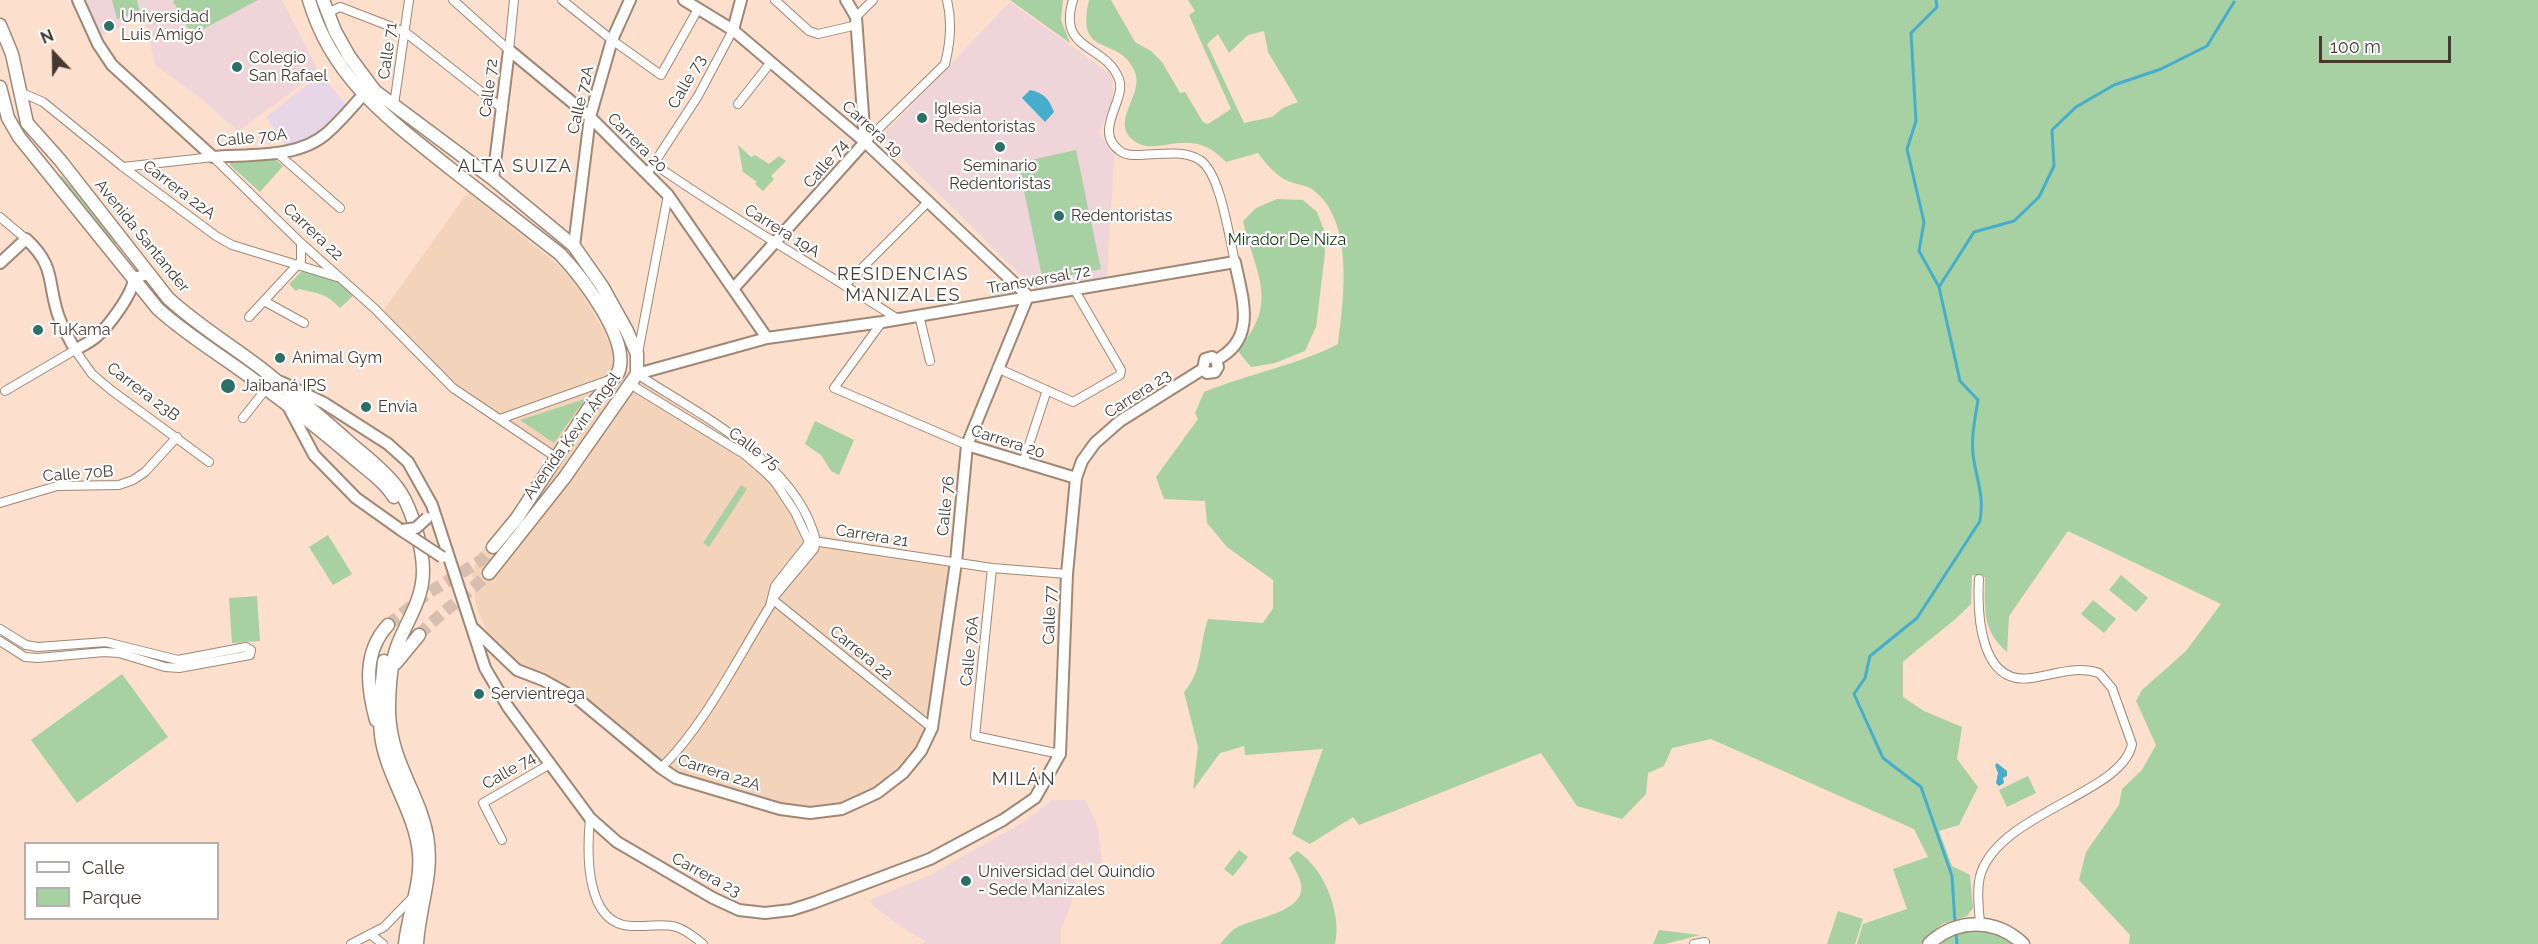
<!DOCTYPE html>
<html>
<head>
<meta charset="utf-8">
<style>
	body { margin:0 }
	#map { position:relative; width:2538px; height:944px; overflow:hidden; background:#fcdfcd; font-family:Raleway,sans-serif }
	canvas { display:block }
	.legend { position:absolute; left:24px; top:842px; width:195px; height:78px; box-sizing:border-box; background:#fff; border:2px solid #b5b0ad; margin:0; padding:8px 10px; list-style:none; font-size:18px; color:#453a33 }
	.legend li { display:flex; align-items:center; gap:12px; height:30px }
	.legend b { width:30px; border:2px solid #b5b0ad }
	.north { position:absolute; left:24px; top:24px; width:60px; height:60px; -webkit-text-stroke:4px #fff; paint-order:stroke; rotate:338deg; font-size:16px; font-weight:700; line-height:24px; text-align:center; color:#453a33 }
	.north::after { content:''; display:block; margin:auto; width:21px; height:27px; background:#453a33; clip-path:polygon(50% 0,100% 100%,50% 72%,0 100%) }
	.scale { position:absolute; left:2319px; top:36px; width:132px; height:27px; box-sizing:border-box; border:3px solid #453a33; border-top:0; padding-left:8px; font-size:18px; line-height:21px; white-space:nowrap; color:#453a33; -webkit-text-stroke:4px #fff; paint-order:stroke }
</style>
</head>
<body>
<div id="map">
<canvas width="2538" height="944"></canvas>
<ul class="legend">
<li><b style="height:8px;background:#fff"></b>Calle</li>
<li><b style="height:16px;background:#a7d0a3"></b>Parque</li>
</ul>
<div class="north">N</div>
<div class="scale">100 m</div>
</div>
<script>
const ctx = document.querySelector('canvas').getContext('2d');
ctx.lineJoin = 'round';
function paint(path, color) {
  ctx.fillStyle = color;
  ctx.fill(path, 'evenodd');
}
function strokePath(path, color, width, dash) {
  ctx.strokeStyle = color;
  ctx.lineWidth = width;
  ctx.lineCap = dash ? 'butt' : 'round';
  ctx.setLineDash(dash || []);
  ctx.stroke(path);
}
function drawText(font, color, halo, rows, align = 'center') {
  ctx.font = font + ' Raleway,sans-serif';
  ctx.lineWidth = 4.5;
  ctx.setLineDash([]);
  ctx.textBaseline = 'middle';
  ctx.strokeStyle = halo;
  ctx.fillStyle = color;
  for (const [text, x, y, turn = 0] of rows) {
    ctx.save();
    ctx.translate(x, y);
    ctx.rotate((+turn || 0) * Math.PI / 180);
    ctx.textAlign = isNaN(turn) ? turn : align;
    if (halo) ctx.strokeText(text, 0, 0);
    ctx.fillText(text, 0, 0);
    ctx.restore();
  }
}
paint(new Path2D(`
	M321,74L347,106L320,133L302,143L287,146L266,117Z`), '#e6d6e8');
paint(new Path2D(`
	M468,192L556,263L575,282L605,333L614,354L626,370L784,476L804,505L815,530L820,535L954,560L932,728L903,773L842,809L810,813L682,783L579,700L528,676L491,644L476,605L472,573L478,556L541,473L552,451L466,394L433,365L383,311Z`), '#f4d3bb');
paint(new Path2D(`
	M86,0H282L319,72L238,131L202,99L155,65L144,15L103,35L90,17Z
	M1010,2L1113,76V103L1099,132L1114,157L1107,281L1038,292L881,137Z
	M1052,800H1085L1097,824L1102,864H1075V885L1070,907L1061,929V944H924L925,941L899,925L874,906L870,900L928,876L962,857L1022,823Z`), '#efd4d9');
paint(new Path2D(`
	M112,0H137L140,12L117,19Z
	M175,0H258L192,35L173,1Z
	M1010,0H1063L1061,20L1070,43Z
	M1089,0H1111L1135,42L1151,51L1162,62L1180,93L1185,92L1203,122L1208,124L1231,109L1189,15L1195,11L1188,0H2538V944H2129L2130,935L2079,880L2086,852L2119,805L2122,789L2142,770L2156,745L2136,701L2142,690L2186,651L2221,604L2068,531L2009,616L2007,652C1981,629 1985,608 1985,577L1972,575L1971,604C1950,626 1926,641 1903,662V697L1924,711L1962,727L1957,759L1978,787L1959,825L1939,831L1952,866L1970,875L1973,908L1967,916L1942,924L1920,944H1857L1863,924L1907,909L1893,869L1928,857L1914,829L1711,739L1672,748L1664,766L1648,773L1646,794L1622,819L1577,806L1541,753L1359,825L1353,817L1310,844L1292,834L1323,749L1245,755L1244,746L1220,753L1193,790L1198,747L1184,692C1203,671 1199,644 1208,619L1263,623L1273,608V580L1227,547L1207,523L1205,501L1164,499L1156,477L1198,419L1195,413L1204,392C1248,374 1295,366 1338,344C1344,300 1355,216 1310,188C1304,185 1295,184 1288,181C1276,176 1266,164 1258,153L1226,162C1189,122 1157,160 1133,140C1110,121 1144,95 1135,72C1119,33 1075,61 1089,0ZM1264,31L1268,52L1298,102L1283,108L1272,117L1244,123L1207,44L1218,34L1229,53L1248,35Z
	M738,145L751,157L755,155L769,164L779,156L786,161L771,176L774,179L763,191L755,184L757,182L743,172Z
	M1076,150L1101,269L1043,281L1018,163Z
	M272,157L283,166L260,192L230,165L231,161Z
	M62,176L118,240L116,244H113L59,178Z
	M1277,199L1303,200L1317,212L1324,230L1325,253L1316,327L1305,351L1275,363L1251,367L1237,350C1281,303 1255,274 1243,221L1256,208Z
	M303,270L343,282L355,294L340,308C325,292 318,294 299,289L296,291L289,284Z
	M585,399L554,443L520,420Z
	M815,421L854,440L839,475L831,471L821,455L805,444Z
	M741,485L747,489L709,547L703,543Z
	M328,535L352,574L333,585L309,547Z
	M2121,575L2148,598L2136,612L2109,590Z
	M257,596L260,641L232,643L229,598Z
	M2093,600L2116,619L2104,633L2081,614Z
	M122,674L168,737L77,803L31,740Z
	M2028,776L2036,793L2007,807L1999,790Z
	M1239,850L1248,857L1233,876L1224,869Z
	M1297,851C1324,868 1342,913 1335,944H1220C1224,940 1228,934 1233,930C1251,917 1306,914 1301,884C1299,875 1293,866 1289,858Z
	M1838,911L1863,919L1855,944H1827Z
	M1973,929L1990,930L2016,944H1936L1943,938Z
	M1659,930L1700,935L1665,944H1653Z`), '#a7d0a3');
paint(new Path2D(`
	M1030,90C1044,93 1049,99 1054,112L1045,122L1022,98Z
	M1997,763L2007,771V776L2003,778L2004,783L1999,786L1996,783L1998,773L1995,765Z`), '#45aecc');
strokePath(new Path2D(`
	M1936,0L1937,7L1911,33L1916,121L1907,149L1924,222L1919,251L1939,287L1960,381L1978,400C1975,419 1970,442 1974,461C1978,484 1984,497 1980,521L1917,618L1870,656L1865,678L1854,694L1883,758L1921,787L1952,876L1955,923
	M1939,287L1974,232L2014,221L2039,197L2054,166L2052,130L2076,107L2114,85L2161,69L2207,46L2234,2
	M1956,933L1957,944`), '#45aecc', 3);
strokePath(new Path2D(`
	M388,625L428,593L482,560L493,547
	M419,635C441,612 467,595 489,573`), '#d7beae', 12, [12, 6]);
const street = new Path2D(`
	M453,0L509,50
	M562,0L612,40L661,75L698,9
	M775,0L809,31L818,34L857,25
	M1073,0C1057,52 1105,43 1119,79C1127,100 1092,131 1120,151C1130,158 1145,154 1156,154C1171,153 1187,152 1200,160C1221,174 1229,238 1235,262
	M328,13L340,7L405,32L503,109
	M856,17L873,0
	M509,50L514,0
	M20,92L43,102L123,167L216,236L232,245L337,277
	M738,104L771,62
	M394,105L409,0
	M865,142L945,64C950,44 952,20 947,0
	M276,152L340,208
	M654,164C733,219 817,267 898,319
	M123,167L213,157L301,243L374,308L453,388L557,458
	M647,174L698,96L733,30
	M0,217L26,239
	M845,285L929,201
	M264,301L304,323
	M919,315L930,361
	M249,317L301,261V243
	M882,322L834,388L967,445
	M638,353L668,195
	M997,368L1073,402L1120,375L1121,370L1074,289
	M637,374C700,415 797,462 816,541L814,549L773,598
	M630,384L744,454L765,472L775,482L795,512L808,540V544L775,586L770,606C737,659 704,726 661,768
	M5,391L75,350L92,374L111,390L209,462
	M243,418L266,389
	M500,419L612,379
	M1023,463L1047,390
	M0,503L57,486L119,485L133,480L145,472L177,437
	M813,541L992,568L1067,574
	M992,568L975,736L1060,754
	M1979,579C1977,614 1980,686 2031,678C2054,675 2076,665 2099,673L2112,688L2132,744C2123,793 2002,812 1981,873C1976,889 1979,908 1980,924
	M772,599L932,728
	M0,629L26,645L38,647L106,642L178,660L246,647L251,650L250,655L179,668L165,667L119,653L104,652L38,658L25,657L0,641
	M590,818C587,850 584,924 631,926C667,927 671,917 703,944
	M502,840L483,803L550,764
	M370,934L383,944
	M351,944L384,927L413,897
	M1694,944L1705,942`);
const secondary = new Path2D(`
	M78,0L98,44L112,65L213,157C249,154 298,159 327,133C340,122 351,108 363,95
	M846,0L856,17L865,142
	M733,30L741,0
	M509,50L590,117L668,195L767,338
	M493,179L509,50
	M574,246L590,117L612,40L630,0
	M0,263L26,239C58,268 46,285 60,320C64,330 70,340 75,350C82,346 90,342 96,337C108,327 133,294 134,278L148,274
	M733,289L865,142
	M1203,369L1207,373L1215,372L1218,367L1216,360
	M637,374L767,338L882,322L1235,262C1242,298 1258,339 1216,360L1212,357L1205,359L1203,369
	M281,382L324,403L388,444L408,462L432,505L485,668L508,707L590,818L617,842L713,898L739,910L765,913L791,910L813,903L930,859L1003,820L1035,798L1060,754L1067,574L1076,478L1082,461L1095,443L1120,421L1203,369
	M289,408L314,455L356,498L401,530
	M967,445L1076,478
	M474,629L517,670L543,680L579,700L661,768L676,778L780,809L810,813L842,809L877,793L903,773L921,751L932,728L956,562L967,445L1028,296L865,142L733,30L684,0`);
const primary = new Path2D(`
	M309,0C332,79 390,120 451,169C487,197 524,226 560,254C581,276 632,341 618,373L588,409L517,518L493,547
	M323,0L335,31L349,56L375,91L493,179L574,246L602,286L627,331L637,354V374L630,384L565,477L489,573
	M0,25L12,54L27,123L60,160L168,298C197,325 231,345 262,369C292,393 321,417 349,442C365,456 383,469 396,486C411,504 423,547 423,571C423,599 408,619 398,644C390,664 389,689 389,711C390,762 419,792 427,836C434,874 419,907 417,944
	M0,87L8,118L19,137L158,309C188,336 222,356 254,380C287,404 320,429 351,456C366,469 384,481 394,497
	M384,661C382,685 378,710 381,735C386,776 415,811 419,853C422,883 408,914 405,944
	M396,663L419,635
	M376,720C367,687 363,652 388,625
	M1929,944C1956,918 1996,918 2023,944`);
strokePath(street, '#a18876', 10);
strokePath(secondary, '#a18876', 14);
strokePath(primary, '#a18876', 15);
strokePath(street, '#fff', 8);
strokePath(secondary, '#fff', 10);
strokePath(primary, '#fff', 12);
const secondaryBridge = new Path2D(`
	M401,530L442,557
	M402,530L416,528L427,518`);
strokePath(secondaryBridge, '#a18876', 14, []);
strokePath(secondaryBridge, '#fff', 10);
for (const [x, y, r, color] of [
	[109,26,6,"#2b7167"],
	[237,67,6,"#2b7167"],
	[922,118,6,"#2b7167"],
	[1000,147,6,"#2b7167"],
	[1059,216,6,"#2b7167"],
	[38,330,6,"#2b7167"],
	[280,358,6,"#2b7167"],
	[228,386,8,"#2b7167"],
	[366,407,6,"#2b7167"],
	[479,694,6,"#2b7167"],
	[966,881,6,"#2b7167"]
]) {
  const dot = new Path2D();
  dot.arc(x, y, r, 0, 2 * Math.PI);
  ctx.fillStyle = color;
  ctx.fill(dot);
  strokePath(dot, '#fff', 2);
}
drawText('16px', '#453a33', '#fff', [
	["Universidad",121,17],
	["Luis Amigó",121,35],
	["Colegio",249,58],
	["San Rafael",249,76],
	["Iglesia",934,109],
	["Redentoristas",934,127],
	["Seminario",1000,166,"center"],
	["Redentoristas",1000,184,"center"],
	["Redentoristas",1071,216],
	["TuKama",50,330],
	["Animal Gym",292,358],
	["Jaibaná IPS",242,386],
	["Envia",378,407],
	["Servientrega",491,694],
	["Universidad del Quindío",978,872],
	["- Sede Manizales",978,890]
], 'left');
drawText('16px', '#453a33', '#fff', [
	["Calle 71",388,51,-82],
	["Calle 73",687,82,-60],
	["Calle 72",489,88,-83],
	["Calle 72A",581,100,-77],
	["Carrera 19",872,129,42],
	["Calle 70A",252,138,-6],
	["Carrera 20",637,143,45],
	["Calle 74",826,164,-49],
	["Carrera 22A",179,190,37],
	["Carrera 19A",782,231,32],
	["Carrera 22",313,232,43],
	["Avenida Santander",142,236,51],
	["Transversal 72",1039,280,-10],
	["Carrera 23B",143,392,37],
	["Carrera 23",1138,394,-33],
	["Avenida Kevin Ángel",572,436,-54],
	["Carrera 20",1008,442,18],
	["Calle 75",754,449,37],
	["Calle 70B",78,474,-4],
	["Calle 76",946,506,-84],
	["Carrera 21",872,536,9],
	["Calle 77",1050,615,-88],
	["Calle 76A",970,651,-84],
	["Carrera 22",861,653,39],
	["Calle 74",509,771,-30],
	["Carrera 22A",719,773,18],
	["Carrera 23",706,875,28]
]);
drawText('16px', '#0f370e', '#fff', [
	["Mirador De Niza",1287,240]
]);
ctx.letterSpacing = '1.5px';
drawText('18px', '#453a33', '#fff', [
	["ALTA SUIZA",515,167],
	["RESIDENCIAS",903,275],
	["MANIZALES",903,296],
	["MILÁN",1024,780]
]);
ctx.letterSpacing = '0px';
</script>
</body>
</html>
